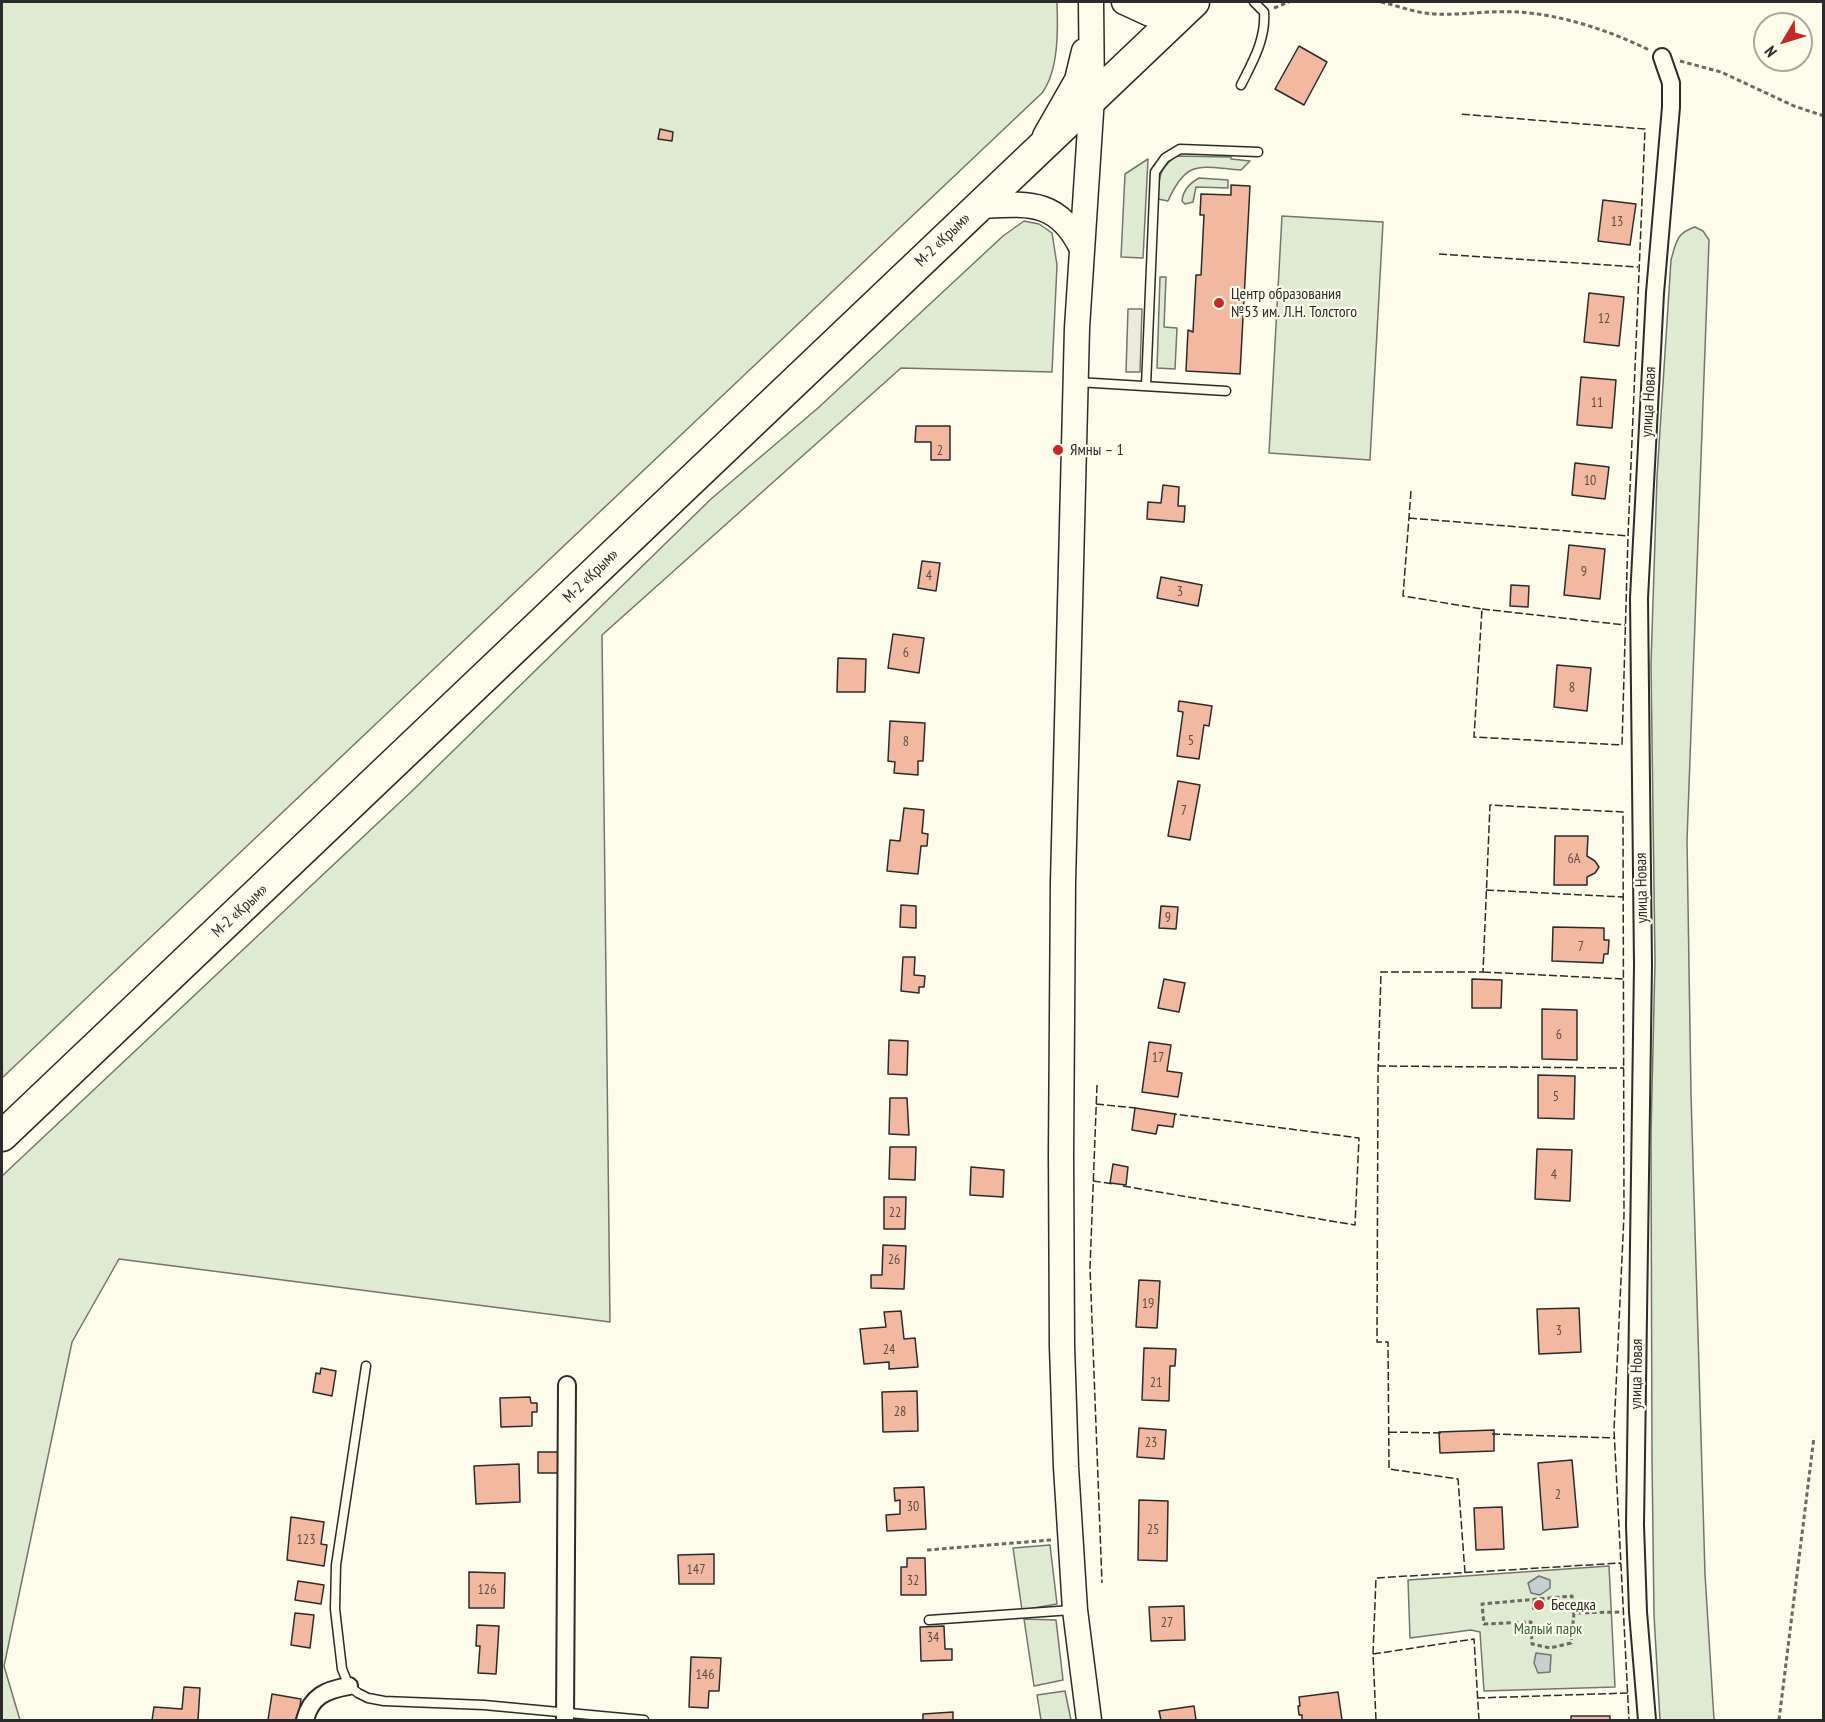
<!DOCTYPE html>
<html>
<head>
<meta charset="utf-8">
<style>
	body { margin:0 }
	#map { position:relative; width:1825px; height:1722px; overflow:hidden; background:#fdfbea; font-family:"PT Sans Narrow",sans-serif }
	canvas { display:block }
	.frame { position:absolute; inset:0; border:3px solid #2b2b2b; pointer-events:none }
	.north { position:absolute; left:1753px; top:12px; width:60px; height:60px; box-sizing:border-box; background:#fdfbea; border:2px solid #a9a89e; border-radius:50%; rotate:232deg; font-size:16px; font-weight:700; line-height:24px; text-align:center; color:#2b2b2b }
	.north::after { content:''; display:block; margin:auto; width:21px; height:27px; background:#c62828; clip-path:polygon(50% 0,100% 100%,50% 72%,0 100%) }
</style>
</head>
<body>
<div id="map">
<canvas width="1825" height="1722"></canvas>
<div class="frame"></div>
<div class="north">N</div>
</div>
<script>
const ctx = document.querySelector('canvas').getContext('2d');
ctx.lineJoin = 'round';
function paint(path, color) {
  ctx.fillStyle = color;
  ctx.fill(path, 'evenodd');
}
function strokePath(path, color, width, dash) {
  ctx.strokeStyle = color;
  ctx.lineWidth = width;
  ctx.lineCap = dash ? 'butt' : 'round';
  ctx.setLineDash(dash || []);
  ctx.stroke(path);
}
function drawText(font, color, halo, rows, align = 'center') {
  ctx.font = font + ' "PT Sans Narrow",sans-serif';
  ctx.lineWidth = 4.5;
  ctx.setLineDash([]);
  ctx.textBaseline = 'middle';
  ctx.strokeStyle = halo;
  ctx.fillStyle = color;
  for (const [text, x, y, turn = 0] of rows) {
    ctx.save();
    ctx.translate(x, y);
    ctx.rotate((+turn || 0) * Math.PI / 180);
    ctx.textAlign = isNaN(turn) ? turn : align;
    if (halo) ctx.strokeText(text, 0, 0);
    ctx.fillText(text, 0, 0);
    ctx.restore();
  }
}
const green = new Path2D(`
	M2,2H1057C1058,29 1059,70 1042,93L2,1078Z
	M1176,156L1231,157V159L1250,161L1241,170C1201,167 1187,158 1168,201L1158,199C1159,177 1158,170 1176,156Z
	M1148,159L1143,258L1121,257L1125,174Z
	M1199,178L1228,180V188L1196,187L1193,202L1185,204L1182,201C1183,190 1190,183 1199,178Z
	M1282,216L1383,222L1370,460L1269,453Z
	M1024,221L1039,224L1052,233L1057,265L1052,372L901,368L602,635L610,1322L119,1259L72,1342L4,1666L20,1720H2V1176L413,790L711,499L818,408L1003,236Z
	M1695,227L1703,231L1709,240L1687,840L1691,1094L1705,1574L1714,1720H1660L1654,1615L1652,1459L1651,1134L1655,961L1651,665L1657,477L1671,260C1676,243 1676,233 1695,227Z
	M1160,277H1166L1164,327L1177,328L1175,369L1157,368Z
	M1050,1545L1057,1604L1022,1610L1013,1548Z
	M1609,1566L1615,1687L1484,1691L1480,1632L1471,1630L1410,1638L1408,1580Z
	M1024,1619L1056,1620L1063,1680L1034,1686Z
	M1065,1691L1071,1720H1041L1037,1695Z`);
paint(green, '#deebd1');
strokePath(green, '#74746e', 1.5);
const parking = new Path2D(`
	M1128,309H1142L1140,372H1126Z`);
paint(parking, '#eceadb');
strokePath(parking, '#74746e', 1.5);
const water = new Path2D(`
	M1539,1576L1550,1580V1588L1540,1595L1531,1593L1528,1583Z
	M1536,1653L1551,1655L1550,1672L1538,1673L1534,1663Z`);
paint(water, '#c7d0d0');
strokePath(water, '#74746e', 1.5);
const building = new Path2D(`
	M1299,46L1327,62L1304,105L1275,89Z
	M660,129L673,132L672,141L658,139Z
	M1231,185L1250,186L1240,374L1186,371L1188,330L1193,332L1196,275H1201L1204,215H1200L1201,194L1231,195Z
	M1603,200L1636,204L1630,245L1598,241Z
	M1589,293L1624,297L1619,346L1584,342Z
	M1581,377L1616,380L1612,428L1577,425Z
	M916,426H950V460H931V442H915Z
	M1575,463L1609,467L1605,499L1572,495Z
	M1163,485L1179,487L1178,506H1185L1184,522L1147,519L1148,502L1161,503Z
	M1569,545L1605,549L1600,599L1564,595Z
	M922,561L940,563L936,591L918,588Z
	M1161,577L1202,585L1198,606L1157,598Z
	M1511,585L1529,586L1528,607L1510,606Z
	M893,634L924,638L919,673L888,668Z
	M838,658L866,659L865,692H837Z
	M1557,665L1591,668L1587,711L1554,707Z
	M1179,701L1212,706L1209,726L1204,725L1199,759L1177,756L1183,712L1178,711Z
	M890,721L925,723L923,761H918V775L894,773L895,762L888,761Z
	M1178,781L1200,785L1190,840L1168,836Z
	M904,808L924,810L922,833L928,834L927,846H921L918,874L887,871L890,840L900,841Z
	M1555,836H1588L1587,856L1595,861L1599,867L1595,873L1587,877V885H1554Z
	M901,905L916,906V928L900,927Z
	M1161,906L1178,907L1176,929L1159,928Z
	M1553,927L1604,928V940H1609L1608,954H1604L1603,963L1552,961Z
	M903,957H915L914,975L925,976L924,987H919V993L901,991Z
	M1164,979L1185,983L1179,1012L1158,1008Z
	M1472,979L1502,980L1501,1008H1472Z
	M1542,1009L1577,1010V1060L1542,1059Z
	M889,1040L908,1041L907,1075L888,1074Z
	M1149,1042L1171,1045L1167,1071L1182,1073L1178,1097L1142,1092Z
	M1538,1075L1575,1076L1574,1119L1538,1118Z
	M890,1098H907L909,1135L889,1134Z
	M1135,1108L1175,1114L1173,1127L1158,1125L1156,1134L1132,1130Z
	M890,1147H916L915,1180L889,1179Z
	M1537,1149L1572,1150L1570,1201L1535,1199Z
	M1113,1164L1128,1167L1126,1185L1110,1183Z
	M971,1167L1004,1170L1003,1197L970,1195Z
	M884,1197H906L905,1229H884Z
	M883,1245L906,1246L904,1289L871,1288V1275H882Z
	M1139,1280L1160,1281L1157,1328L1136,1327Z
	M1579,1308L1581,1352L1539,1354L1537,1309Z
	M901,1311L904,1339L915,1338L918,1367L889,1369V1362L864,1364L860,1329L886,1327L884,1312Z
	M1144,1348L1176,1349L1175,1366H1170L1169,1401L1142,1400Z
	M321,1368L336,1371L332,1396L313,1392L316,1373L320,1374Z
	M917,1391L918,1431L883,1432L882,1392Z
	M530,1397L531,1403H537V1412H532V1426L501,1427L500,1398Z
	M1139,1428L1166,1430L1164,1459L1137,1457Z
	M1494,1430V1451L1440,1453L1439,1432Z
	M538,1452H558L559,1473H538Z
	M1572,1460L1578,1527L1543,1530L1538,1463Z
	M519,1464L520,1502L476,1504L474,1466Z
	M924,1487L926,1529L887,1531L886,1515L900,1514V1500L895,1501L894,1488Z
	M1139,1500L1168,1501L1167,1561L1138,1560Z
	M1502,1507L1504,1549L1476,1550L1474,1508Z
	M291,1517L324,1522L321,1544L327,1545L324,1566L287,1560Z
	M714,1554V1584H679L678,1555Z
	M907,1558H925L926,1595H901V1567H907Z
	M469,1572L505,1573L504,1608H469Z
	M298,1581L324,1585L321,1604L295,1600Z
	M1544,1601V1608L1533,1609V1602Z
	M1184,1606L1185,1640L1151,1641L1149,1607Z
	M295,1613L314,1615L310,1648L291,1645Z
	M477,1625L499,1626L496,1674L478,1673L480,1646H476Z
	M944,1626L945,1649H952V1660L921,1661L920,1627Z
	M691,1657L721,1658L719,1691H709L708,1708L689,1707Z
	M184,1687L200,1688L198,1720H152L154,1707L182,1709Z
	M1338,1692L1342,1720H1302V1715H1299L1298,1706H1300L1299,1697Z
	M272,1694L301,1699L298,1720H268Z
	M1194,1706L1196,1720H1161L1159,1711Z
	M953,1712V1720H923V1714Z
	M1571,1716H1610V1720H1571Z`);
paint(building, '#f2b8a0');
strokePath(building, '#2b2b2b', 1.5);
const lane = new Path2D(`
	M1241,85C1253,61 1266,39 1264,12L1254,2
	M1077,382L1226,391
	M1146,386L1155,172L1165,158L1180,149L1258,152
	M366,1366L336,1565L335,1609L342,1669L349,1686L358,1693L368,1698L384,1701L484,1705L644,1720
	M929,1620L1072,1610`);
const street = new Path2D(`
	M305,1720C311,1696 326,1690 349,1686
	M565,1720L567,1385
	M1647,1720L1638,1612L1635,1525L1643,965L1639,598L1655,293L1671,107V83L1662,57`);
const secondary = new Path2D(`
	M1124,2L1150,14H1180
	M1045,136L1077,80L1084,51
	M978,206C1026,204 1058,198 1082,249
	M1089,1720L1075,1610L1066,1467L1062,1346L1061,1154L1063,882L1077,328L1092,97L1091,2`);
const highway = new Path2D(`
	M2,1136L1194,2`);
strokePath(lane, '#2b2b2b', 11);
strokePath(street, '#2b2b2b', 20);
strokePath(secondary, '#2b2b2b', 27);
strokePath(highway, '#2b2b2b', 33);
strokePath(new Path2D(`
	M1381,2C1395,5 1410,11 1425,13C1454,17 1487,10 1517,12C1560,14 1611,31 1649,50
	M1274,8L1289,2
	M1680,61L1721,72L1794,106L1824,116
	M927,1550L1051,1540
	M1574,1613L1571,1643L1550,1648L1532,1644L1531,1622L1484,1624L1482,1604L1572,1596L1574,1613L1621,1612
	M1779,1720L1814,1437`), '#6a6964', 3, [4.5, 3]);
strokePath(lane, '#fdfbea', 8);
strokePath(street, '#fdfbea', 16);
strokePath(secondary, '#fdfbea', 24);
strokePath(highway, '#fdfbea', 30);
strokePath(new Path2D(`
	M1439,254L1638,267
	M1411,491L1403,596L1482,609L1474,737L1622,745L1628,536L1645,129L1460,114
	M1409,518L1628,536
	M1482,609L1625,625
	M1486,890L1623,897
	M1483,972L1623,979
	M1378,1066L1624,1068
	M1097,1085L1090,1268L1102,1583
	M1096,1104L1135,1108
	M1093,1181L1114,1184
	M1123,1186L1355,1225L1359,1138L1175,1114
	M1389,1432L1441,1433
	M1492,1434L1615,1438
	M1465,1573L1458,1479L1389,1469L1388,1342H1377L1378,1073L1381,972H1483L1490,805L1623,812L1624,1215L1614,1430L1629,1720
	M1373,1654L1474,1639L1479,1720
	M1477,1698L1628,1693
	M1376,1720L1373,1654L1376,1578L1621,1563`), '#2b2b2b', 1.5, [8, 3]);
for (const [x, y, r, color] of [
	[1219,303,6,"#c62828"],
	[1058,450,6,"#c62828"],
	[1539,1605,6,"#c62828"]
]) {
  const dot = new Path2D();
  dot.arc(x, y, r, 0, 2 * Math.PI);
  ctx.fillStyle = color;
  ctx.fill(dot);
  strokePath(dot, '#fdfbea', 2);
}
drawText('14px', '#5d4e48', null, [
	["13",1617,222],
	["12",1604,319],
	["11",1597,403],
	["2",940,451],
	["10",1590,481],
	["9",1584,572],
	["4",929,576],
	["3",1180,592],
	["6",906,653],
	["8",1572,688],
	["5",1191,741],
	["8",906,742],
	["7",1184,811],
	["6А",1574,859],
	["9",1168,918],
	["7",1581,947],
	["6",1559,1035],
	["17",1158,1058],
	["5",1556,1097],
	["4",1554,1175],
	["22",895,1213],
	["26",894,1260],
	["19",1148,1304],
	["3",1559,1331],
	["24",889,1350],
	["21",1156,1383],
	["28",900,1412],
	["23",1151,1443],
	["2",1558,1495],
	["30",913,1507],
	["25",1153,1530],
	["123",306,1540],
	["147",696,1570],
	["32",913,1581],
	["126",487,1590],
	["27",1167,1623],
	["34",933,1638],
	["146",705,1675]
]);
drawText('16px', '#2b2b2b', '#fdfbea', [
	["М-2 «Крым»",943,240,-44],
	["улица Новая",1649,402,-87],
	["М-2 «Крым»",591,576,-44],
	["улица Новая",1642,888,-91],
	["М-2 «Крым»",240,911,-43],
	["улица Новая",1637,1374,-89]
]);
drawText('16px', '#2b2b2b', '#fdfbea', [
	["Центр образования",1231,294],
	["№53 им. Л.Н. Толстого",1231,312],
	["Ямны – 1",1070,450],
	["Беседка",1551,1605]
], 'left');
drawText('16px', '#34623c', '#fdfbea', [
	["Малый парк",1548,1629]
]);
</script>
</body>
</html>
